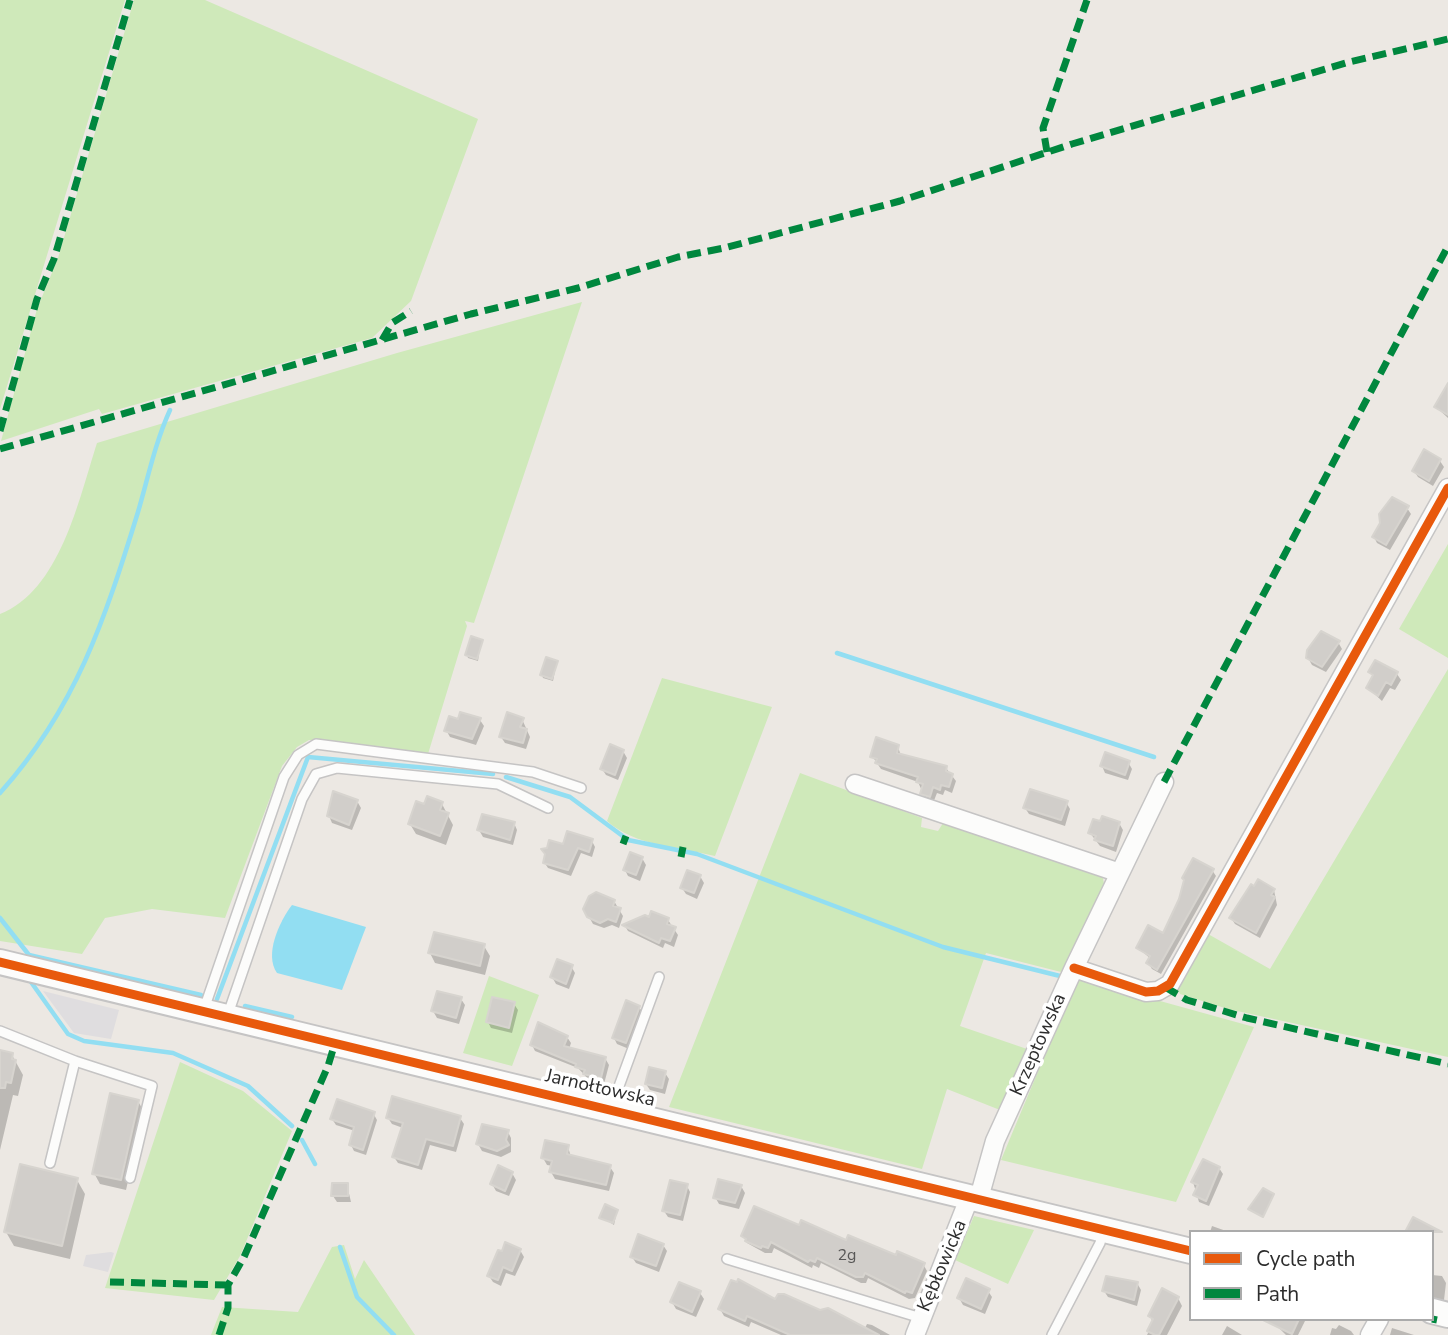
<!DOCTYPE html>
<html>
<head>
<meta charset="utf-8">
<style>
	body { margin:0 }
	#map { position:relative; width:1448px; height:1335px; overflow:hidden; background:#ece8e3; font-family:"Nunito Sans",sans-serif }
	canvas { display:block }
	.legend { position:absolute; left:1189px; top:1230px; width:245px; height:91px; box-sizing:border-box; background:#fff; border:2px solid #ababab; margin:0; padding:9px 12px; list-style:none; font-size:21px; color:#2d2d2d }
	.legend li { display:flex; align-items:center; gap:14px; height:35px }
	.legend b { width:35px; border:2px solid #ababab }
</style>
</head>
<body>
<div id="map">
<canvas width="1448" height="1335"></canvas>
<ul class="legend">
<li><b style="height:9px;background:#e8590c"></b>Cycle path</li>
<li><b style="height:9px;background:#00873e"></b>Path</li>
</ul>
</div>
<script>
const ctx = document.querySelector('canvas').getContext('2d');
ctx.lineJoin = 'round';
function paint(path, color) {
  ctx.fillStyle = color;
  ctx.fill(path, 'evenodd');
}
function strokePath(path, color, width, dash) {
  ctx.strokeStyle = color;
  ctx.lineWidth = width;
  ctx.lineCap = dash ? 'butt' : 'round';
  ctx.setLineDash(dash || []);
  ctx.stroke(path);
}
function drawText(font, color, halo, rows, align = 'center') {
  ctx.font = font + ' "Nunito Sans",sans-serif';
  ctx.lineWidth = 7;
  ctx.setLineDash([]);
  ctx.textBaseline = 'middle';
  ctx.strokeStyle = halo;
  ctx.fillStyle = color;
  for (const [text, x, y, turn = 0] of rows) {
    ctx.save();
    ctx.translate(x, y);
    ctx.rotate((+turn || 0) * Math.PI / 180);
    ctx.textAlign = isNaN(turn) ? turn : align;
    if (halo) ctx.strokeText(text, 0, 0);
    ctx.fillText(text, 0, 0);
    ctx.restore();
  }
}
paint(new Path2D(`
	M43,991L119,1010L111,1039L74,1033Z
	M111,1252L114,1253L108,1272L83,1266L86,1255Z`), '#dfdddf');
paint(new Path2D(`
	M0,0H125L0,409Z
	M134,0H205L478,119L411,301L372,338L102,414L99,409L1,441L37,309L58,258Z
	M582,302L474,623L465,621L467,626L428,754L309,740L297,747L282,766L225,918L152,909L105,918L82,954L0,941V614C60,591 79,499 97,443L397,353Z
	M1448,544V658L1399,629Z
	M1448,669V1057L1228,1009L1180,994L1177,987L1208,934L1270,969Z
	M662,678L772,707L715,856C679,847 635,846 607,821Z
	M800,773L922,818L921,827L938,831L945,820L1102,874L1106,893L1065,973L986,953L960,1026L1027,1049L1000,1110L947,1089L922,1169L669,1107Z
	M489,976L539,995L512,1066L463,1053Z
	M1077,978L1254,1027L1176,1202L1001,1160Z
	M180,1062L243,1091L292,1131L240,1256L214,1300L105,1288Z
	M974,1216L1034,1230L1008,1284L955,1260Z
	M344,1245L355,1279L364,1260L415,1335H211L222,1307L298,1312L332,1247Z`), '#cfe9ba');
paint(new Path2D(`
	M292,905L366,927L342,990L277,973C264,955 279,922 292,905Z`), '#92def2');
paint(new Path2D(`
	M1448,389V418L1436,407Z
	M1440,461L1444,467L1433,486L1418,477L1414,471Z
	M1407,508L1411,514L1390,550L1377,543L1374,537Z
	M481,641L478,661L468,658L467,655Z
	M1338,642L1342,649L1326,672L1312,665L1308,658Z
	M557,662L553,681L543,678L542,675Z
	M1370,672L1397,674L1401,680L1395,690L1390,688L1382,701L1368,688L1374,678Z
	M522,719L530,737L526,749L505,743L501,737Z
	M480,720L484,726L476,745L450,737L446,730L459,721Z
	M898,747L901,756L946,768L956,781L952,793L945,790L943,795L937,793L933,803L926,800L918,782L881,769L872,756Z
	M623,751L627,758L618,780L606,775L602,769Z
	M1128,762L1132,769L1128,780L1105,773L1102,766Z
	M357,801L361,808L352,830L332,823L329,816Z
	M1066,802L1070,809L1065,826L1029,814L1025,808Z
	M442,804L453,825L446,845L416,834L410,824L425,806Z
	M514,823L517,830L513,845L483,837L479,830Z
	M1119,823L1123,830L1116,852L1100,846L1090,833Z
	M592,841L595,847L592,857L581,853L571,876L548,868L544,862L546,856L564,846Z
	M642,858L646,865L640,881L628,876L625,870Z
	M1212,870L1216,876L1161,974L1152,969L1148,963L1151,959L1138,948L1164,936Z
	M700,876L704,883L697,899L686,894L682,888Z
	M1274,890L1277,905L1260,938L1235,924L1231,918Z
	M614,901L623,916L619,928L612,925L604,928L593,924L589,917Z
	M668,920L678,935L674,947L665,943L663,948L628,931L625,926Z
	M484,946L490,956L485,975L435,963L430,953Z
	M571,966L575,973L569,989L556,984L552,977Z
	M461,999L465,1005L459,1024L437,1018L433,1011Z
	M514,1004L518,1010L512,1033L491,1028L488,1022Z
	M639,1007L643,1013L629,1049L617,1044L614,1038Z
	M567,1037L571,1043L569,1049L605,1058L609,1065L604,1084L589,1080L578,1068L535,1051L532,1045Z
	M0,1052L12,1055L23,1075L18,1096L13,1095L0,1150Z
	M665,1073L669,1079L665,1094L650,1090L646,1084Z
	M138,1101L144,1112L126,1190L100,1184L94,1173Z
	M373,1113L377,1120L366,1155L354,1151L351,1145L355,1131L336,1125L332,1119Z
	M388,1118H460L464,1124L456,1152L430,1145L422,1170L398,1163L394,1157L403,1128L392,1124Z
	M508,1132L511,1138V1152L501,1157L482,1151L478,1144Z
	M568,1147L571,1157L610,1167L614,1173L609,1191L555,1179L551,1172L553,1166L547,1165L543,1158Z
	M1219,1168L1223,1174L1209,1206L1199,1202L1193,1182Z
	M512,1173L516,1180L509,1196L496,1191L492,1184Z
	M77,1180L85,1194L70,1259L14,1246L6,1232Z
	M347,1185L351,1202H337L333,1196Z
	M687,1186L690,1192L683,1221L668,1217L664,1211Z
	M741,1186L745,1193L739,1209L719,1204L715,1197Z
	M617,1211L614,1225L601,1217Z
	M1212,1226L1229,1232H1210Z
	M800,1228L923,1264L927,1271L915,1298L909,1299L868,1278L866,1283H861L821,1263L819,1268L813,1265L812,1268L774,1248L772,1253H765L747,1243L743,1236Z
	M663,1245L667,1251L659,1272L636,1263L632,1257Z
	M520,1250L524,1257L515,1276L506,1273L501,1286L493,1282L489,1276Z
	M1432,1275L1442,1276L1446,1283L1444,1300L1432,1299Z
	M1137,1283L1141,1290L1137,1306L1108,1297L1104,1291Z
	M988,1291L992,1297L985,1314L963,1305L959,1298Z
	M700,1293L704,1299L696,1317L676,1309L672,1302Z
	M1178,1298L1182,1306L1167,1335H1147L1153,1323L1150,1316Z
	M776,1302L864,1330L867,1324L872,1325L890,1335H781L751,1322L749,1327L724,1316L720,1309Z
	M1280,1319H1304L1305,1321L1298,1335H1286L1277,1326Z
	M1339,1325L1351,1331L1354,1335H1330L1332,1328L1336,1329Z
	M1227,1326L1242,1335H1222Z
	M1392,1328L1414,1335H1390Z`), '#0003');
strokePath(new Path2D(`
	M837,653L1154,757
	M506,777L570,797L628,840L697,854L943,947L1060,976
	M0,793C76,708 105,619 138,512C148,478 155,443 170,410
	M0,918L29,955L201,995
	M31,982L68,1034L84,1041L173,1053L248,1086L292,1126
	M217,999L308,757L493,774
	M245,1006L292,1017
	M302,1140L315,1164
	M340,1247L357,1297L394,1335`), '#92def2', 4.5);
const building = new Path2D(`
	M1448,383V415L1434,407Z
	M1424,449L1441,459L1429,481L1412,471Z
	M1392,497L1409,506L1386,545L1372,537L1380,523L1379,514Z
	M1321,631L1340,641L1322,667L1306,658L1307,650Z
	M471,636L483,640L477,659L465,655Z
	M546,657L558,661L552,679L540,675Z
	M1375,660L1398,672L1391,685L1386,682L1378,696L1366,688L1373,675L1368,672Z
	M460,712L481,718L472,739L444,731L449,716L458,719Z
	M507,712L524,718L520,727L527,729L523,743L499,737Z
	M876,737L899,745L897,753L947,766L946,771L953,774L949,787L941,785L940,790L933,787L930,797L920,794L923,784L916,782L918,777L875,763L877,759L870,757Z
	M610,744L624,750L615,775L600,769Z
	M1105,752L1130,761L1125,775L1100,766Z
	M1030,789L1068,801L1061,820L1023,808Z
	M333,791L358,800L349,825L327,816Z
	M427,796L443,802L440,810L449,813L440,836L408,824L416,801L424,804Z
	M482,814L515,822L510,840L477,830Z
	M1102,816L1120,822L1113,846L1094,840L1096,836L1088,833L1093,819L1100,821Z
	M567,831L593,839L589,852L578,848L568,870L543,863L545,854L541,849L547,848L549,840L563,844Z
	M630,852L643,857L636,875L623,870Z
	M1193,858L1214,869L1157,970L1146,963L1150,956L1136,948L1148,925L1163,933L1179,899L1184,880L1182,878Z
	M687,870L701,875L694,893L680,888Z
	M1258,879L1275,889L1271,895L1275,897L1256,933L1229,918L1251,884L1254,886Z
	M596,892L615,900L613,906L621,908L616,922L608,919L600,923L587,917L583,909L589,896Z
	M651,911L669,918L667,924L676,927L670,941L661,938L659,943L622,925L645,915L649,917Z
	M434,932L485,944L480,966L428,953Z
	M557,959L573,965L566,984L550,977Z
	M437,991L462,997L456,1018L431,1011Z
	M492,997L515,1002L509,1028L486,1022Z
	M626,1000L640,1006L626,1043L612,1038Z
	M538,1022L568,1036L564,1046L606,1057L601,1078L583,1074L585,1070L575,1067L576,1064L530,1045Z
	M0,1050L13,1053L12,1059L16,1060L11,1083L6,1082L5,1088H0Z
	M649,1067L666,1071L662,1088L645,1084Z
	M110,1093L139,1100L121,1180L92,1174Z
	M392,1096L461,1116L453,1146L426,1139L418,1165L392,1157L403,1123L386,1118Z
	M337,1099L375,1112L363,1150L349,1145L354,1127L330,1119Z
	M482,1124L509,1130L506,1140L509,1145L497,1151L476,1144Z
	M545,1140L569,1145L567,1154L611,1165L606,1185L549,1172L552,1161L541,1158Z
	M1203,1159L1220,1167L1206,1201L1193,1195L1198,1185L1191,1182Z
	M20,1164L78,1178L62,1246L4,1232Z
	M498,1165L513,1172L505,1191L490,1184Z
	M718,1179L742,1185L735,1203L713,1198Z
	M670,1180L688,1184L680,1215L662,1211Z
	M332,1183H348V1196H331Z
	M1263,1188L1274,1194L1263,1217L1248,1209Z
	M605,1204L618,1210L613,1223L599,1218Z
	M754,1206L799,1225L801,1220L846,1240L848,1235L896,1255L897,1251L925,1263L912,1293L906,1291L905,1293L865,1273L863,1277H856L817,1258L815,1262L810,1260L808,1262L771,1242L768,1248L762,1246L761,1248L745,1241L746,1239L741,1236Z
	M1413,1217L1442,1232H1405Z
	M638,1234L664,1244L656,1266L630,1257Z
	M505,1242L521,1249L512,1271L503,1267L498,1280L487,1276L498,1250L502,1251Z
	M1106,1276L1138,1282L1134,1300L1102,1291Z
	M966,1278L990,1289L981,1309L957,1298Z
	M738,1279L775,1299L778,1294H784L820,1310L828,1308L879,1335H790L747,1316L745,1321L718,1309L731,1280L737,1282Z
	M679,1282L701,1291L692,1312L670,1302Z
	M1162,1288L1179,1297L1159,1335H1155L1147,1331L1153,1319L1148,1316Z
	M1261,1319H1299L1292,1334Z`);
paint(building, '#d1ceca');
strokePath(building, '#d7d4cf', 2);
const lane = new Path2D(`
	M204,1009L284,777L298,755L316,744L533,772L581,788
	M228,1014L302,799L316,774L337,768L498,784L548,808
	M0,1031L75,1061L50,1163
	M75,1061L152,1086L130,1178
	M611,1108L659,977
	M727,1259L921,1318
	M1052,1335L1100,1243L1103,1231`);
const street = new Path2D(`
	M855,784L1120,873
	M1074,968L1146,992L1158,991L1170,984L1448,488
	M979,1198L995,1141L1074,968L1164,782
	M915,1335L970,1196
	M1370,1335L1379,1319`);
const secondary = new Path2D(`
	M0,962L1191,1251
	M1432,1311L1448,1315`);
strokePath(lane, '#c5c4c4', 12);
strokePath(street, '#c5c4c4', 21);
strokePath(secondary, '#c5c4c4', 28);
strokePath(lane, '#fcfcfb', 9);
strokePath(street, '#fcfcfb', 18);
strokePath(secondary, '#fcfcfb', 24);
strokePath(new Path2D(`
	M1047,152L1043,128L1087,0
	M382,340L392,323L411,311
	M0,431L37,299L54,259L130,0
	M0,449L471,314L578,288L678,257L724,248L900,201L1072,144L1349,62L1448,39
	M1164,782L1448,246
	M623,844L626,836
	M681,857L683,847
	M1165,987L1187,1000L1247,1018L1448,1064
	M110,1282L228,1285
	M1432,1319L1437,1320
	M219,1335L228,1308V1285L244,1257L328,1066L335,1043`), '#00873e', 7, [14, 7]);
strokePath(new Path2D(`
	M0,962L1191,1251
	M1074,968L1146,992L1158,991L1170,984L1448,488`), '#e8590c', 9);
drawText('16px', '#585756', null, [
	["2g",847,1256]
]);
drawText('19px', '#2d2d2d', '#fff', [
	["Krzeptowska",1039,1045,-66],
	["Jarnołtowska",600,1089,13],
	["Kębłowicka",943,1266,-67]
]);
</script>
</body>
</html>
